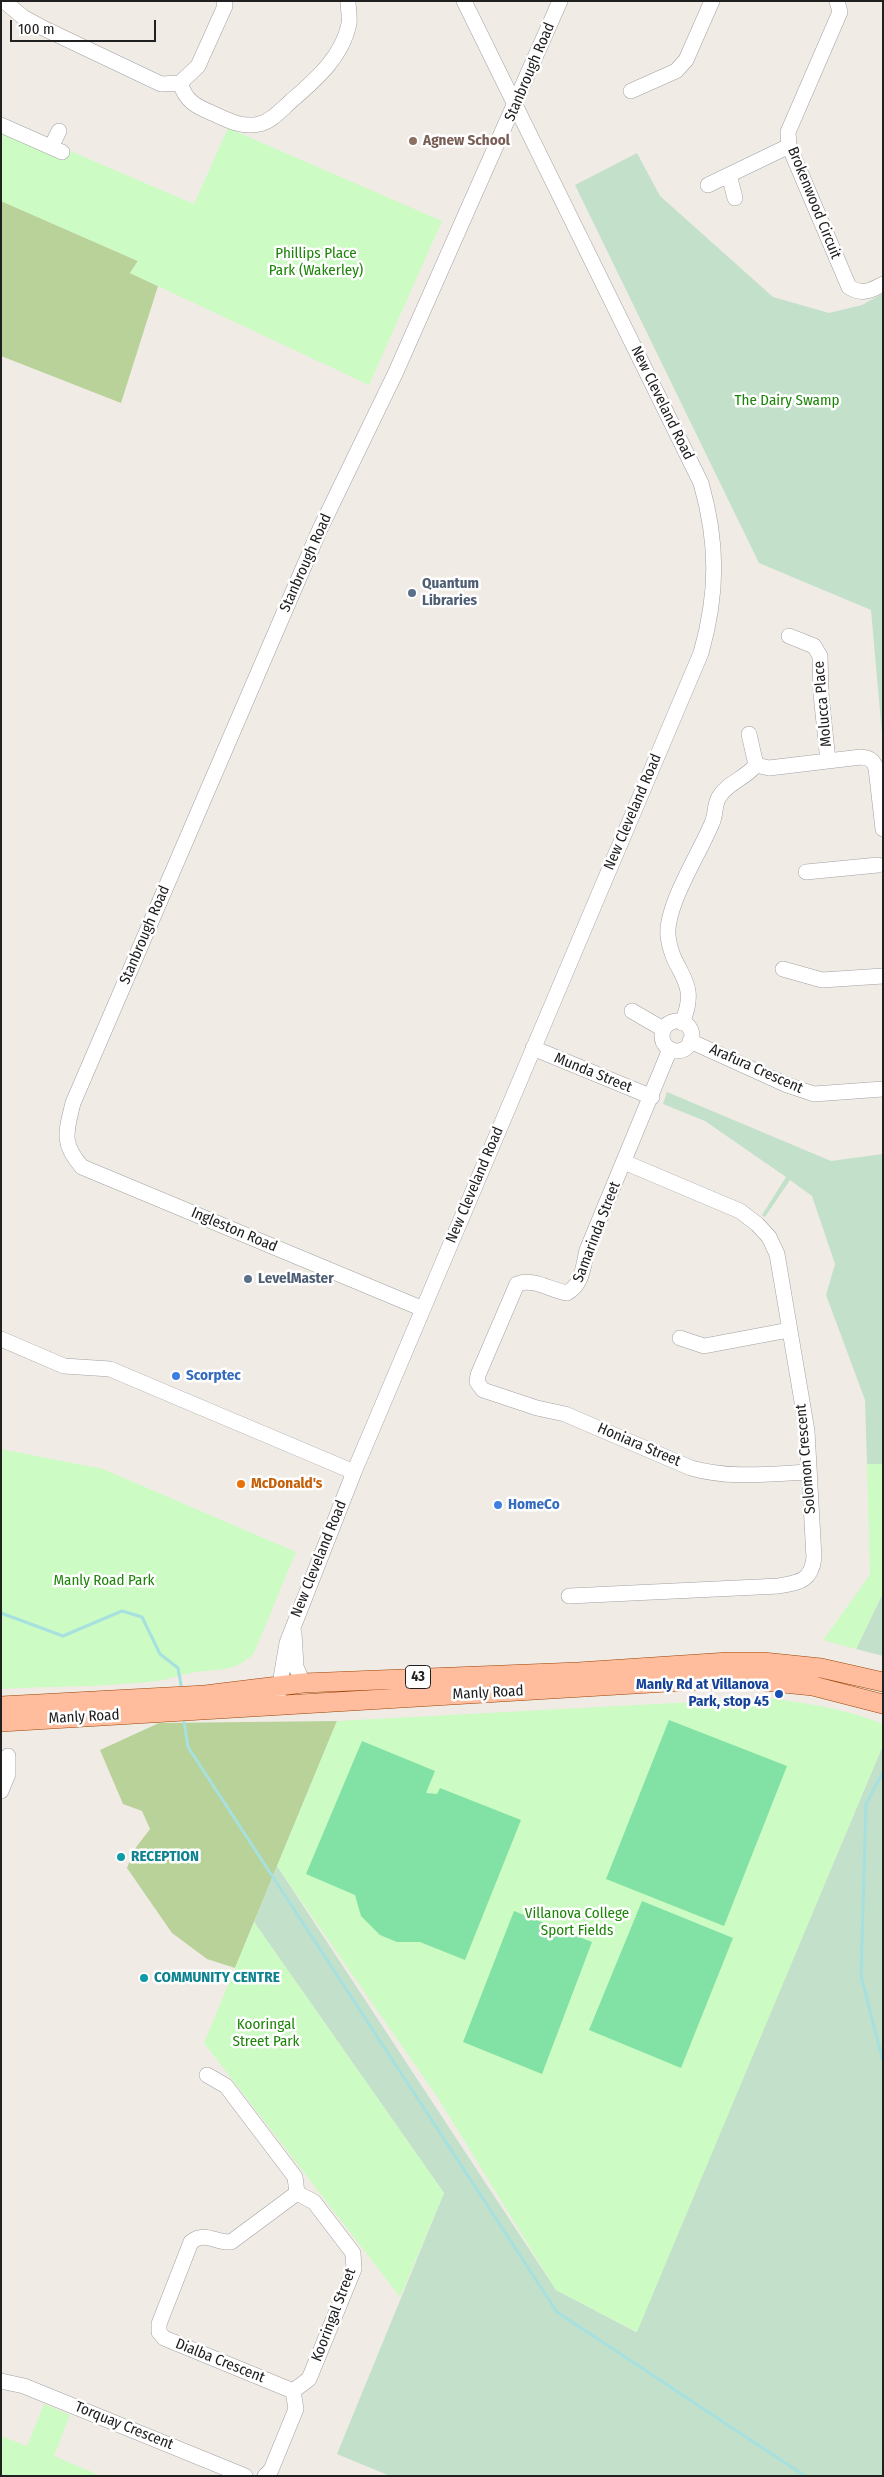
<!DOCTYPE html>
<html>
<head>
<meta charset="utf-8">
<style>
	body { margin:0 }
	#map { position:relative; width:884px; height:2477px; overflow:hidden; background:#f1ebe6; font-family:"Fira Sans Condensed",sans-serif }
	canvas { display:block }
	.frame { position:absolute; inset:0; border:2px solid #202020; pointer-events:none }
	.scale { position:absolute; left:10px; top:20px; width:146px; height:22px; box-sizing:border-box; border:2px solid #202020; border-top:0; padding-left:6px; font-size:15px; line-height:18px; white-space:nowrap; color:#202020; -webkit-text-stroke:4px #fff; paint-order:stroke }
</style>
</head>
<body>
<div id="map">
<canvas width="884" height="2477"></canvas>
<div class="frame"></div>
<div class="scale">100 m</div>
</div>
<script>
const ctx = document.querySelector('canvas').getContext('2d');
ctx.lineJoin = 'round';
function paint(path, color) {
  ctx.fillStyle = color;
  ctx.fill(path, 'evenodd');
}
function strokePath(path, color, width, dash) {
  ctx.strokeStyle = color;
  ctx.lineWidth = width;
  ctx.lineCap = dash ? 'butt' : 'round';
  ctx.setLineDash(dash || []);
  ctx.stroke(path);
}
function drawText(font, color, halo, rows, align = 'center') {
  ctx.font = font + ' "Fira Sans Condensed",sans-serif';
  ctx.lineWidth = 5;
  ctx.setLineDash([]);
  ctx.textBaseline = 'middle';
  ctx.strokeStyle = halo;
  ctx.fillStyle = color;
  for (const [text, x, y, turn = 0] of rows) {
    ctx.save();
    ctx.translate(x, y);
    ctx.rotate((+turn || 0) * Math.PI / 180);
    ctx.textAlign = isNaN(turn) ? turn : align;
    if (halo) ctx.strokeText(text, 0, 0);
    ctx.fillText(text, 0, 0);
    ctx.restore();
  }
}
paint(new Path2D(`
	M1,201L138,261L130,273L158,286L121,403L1,356Z
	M337,1721L235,1968L207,1959L172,1933L127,1868L134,1850L150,1829L142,1811L123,1804L100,1750L159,1723Z`), '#b8d29a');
paint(new Path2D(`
	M637,153L660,196L773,297L829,313L862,305L883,293V745L871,610L759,563L575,185Z
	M667,1092L831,1161L883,1154V1464H867L865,1400L826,1295L835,1264L812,1196L790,1180L765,1217L762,1215L786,1177L705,1121L663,1104Z
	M883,1593V1656L856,1649Z
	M883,1745V2476H390L337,2454L444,2193L254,1922L277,1866L556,2290L636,2332Z`), '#c3e0cb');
paint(new Path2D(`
	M228,128L442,221L369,385L130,273L138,261L1,201V129L68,150L194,204Z
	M1,1449L103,1469L296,1552L254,1653C234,1674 215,1668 191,1673C179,1675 169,1679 157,1681C106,1687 53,1686 1,1689Z
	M867,1464H883V1593L856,1649L823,1640L870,1575Z
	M768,1698C807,1703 846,1709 883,1724V1745L637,2332L556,2290L438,2098L277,1866L337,1721Z
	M254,1922L444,2193L400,2297L204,2043Z
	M44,2404L70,2415L54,2456L101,2476H1V2436L27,2446Z`), '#ccfbc3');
paint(new Path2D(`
	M669,1720L787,1766L724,1926L606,1879Z
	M362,1741L435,1771L426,1793L437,1794L440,1788L521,1820L465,1960L420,1942H397L380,1935L361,1916L355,1895L306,1874Z
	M642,1901L733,1938L681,2068L589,2030Z
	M514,1911L592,1942L542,2074L463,2042Z`), '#82e2a6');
strokePath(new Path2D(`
	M1,1613L63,1636L122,1611L142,1617L160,1654L178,1668L181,1685
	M184,1721L188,1747L557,2312L805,2476
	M883,1772L866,1804L861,1976L883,2061`), '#a6e0df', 3);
const minor = new Path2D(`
	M4,1L23,17L43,28L161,84L180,83C186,101 195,106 212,113C227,120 242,128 259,124C271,122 281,110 290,102C314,81 342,58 349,24C350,17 348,8 348,1
	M837,1L840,12L788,132L789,146L849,287C862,295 870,291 883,284
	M180,83L198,66L225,6L224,1
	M631,91L676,71L686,60L712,1
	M1,125L62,152
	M51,147L59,131
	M729,175L735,198
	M708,185L789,146
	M789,636L814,646L820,656L821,694L828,761
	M749,734L756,765
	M806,872L878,865
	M783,969L822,980L883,976
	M632,1011L663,1029
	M662 1036a15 15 0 1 1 30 0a15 15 0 1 1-30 0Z
	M682,1023C701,979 672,974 668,936C665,906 700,853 712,823C716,815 714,805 719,797C727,783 746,778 756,765L769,768L861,757C870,758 873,760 876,768L883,829
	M690,1041L787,1085L814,1094L883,1089
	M533,1048L652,1097
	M670,1049L587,1250C583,1266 583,1284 567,1293C550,1290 534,1278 517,1284L478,1375L477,1382L483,1390L537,1408L565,1414L691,1468C730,1479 769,1474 809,1472
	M423,1309L82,1167C61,1143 66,1132 73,1103L320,529L395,374L560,1
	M680,1338L704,1346L789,1330
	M1,1339L64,1366L110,1369L354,1472
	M569,1596L779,1586C800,1582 811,1581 814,1558L807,1431L777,1254L769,1237L757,1224L740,1211L624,1162
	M294,1633L296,1667L303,1683
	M278,1695L287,1643L354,1472L701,653C718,593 718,543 701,483L464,1
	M1,1791L8,1774V1756
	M207,2075L226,2086L295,2177L297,2193L314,2202L353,2253L354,2269L309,2379L293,2391L296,2409L271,2470L265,2476
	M1,2381L24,2386L245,2476
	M293,2391L164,2338L159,2332V2324L191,2242C206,2231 215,2243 231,2242L297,2193`);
const major = new Path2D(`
	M1,1706L205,1695L303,1683L578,1672L728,1662H763L821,1668L883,1682
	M1,1722L734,1678L813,1686L883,1704`);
strokePath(minor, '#a1a1a1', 16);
strokePath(major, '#9c4300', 20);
strokePath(minor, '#fff', 15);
strokePath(major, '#ffbd9e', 19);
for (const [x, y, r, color] of [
	[413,141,5,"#8d6e63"],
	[412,593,5,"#5c6f8a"],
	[248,1279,5,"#5c6f8a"],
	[176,1376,5,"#3f7fe0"],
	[241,1484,5,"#e8710a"],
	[498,1505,5,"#3f7fe0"],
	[779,1694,5,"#1a4fb4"],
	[121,1857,5,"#0f9aa8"],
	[144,1978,5,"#0f9aa8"]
]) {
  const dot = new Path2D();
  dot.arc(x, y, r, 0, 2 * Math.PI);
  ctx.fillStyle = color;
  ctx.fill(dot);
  strokePath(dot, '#fff', 2);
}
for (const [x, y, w] of [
	[418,1677,25]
]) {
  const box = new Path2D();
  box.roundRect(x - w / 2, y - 11.5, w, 23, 4);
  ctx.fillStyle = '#fff';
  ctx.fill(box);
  strokePath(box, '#202020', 1);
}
drawText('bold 14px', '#202020', null, [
	["43",418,1677]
]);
drawText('15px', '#202020', '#fff', [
	["Stanbrough Road",530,72,-67],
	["Brokenwood Circuit",814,203,68],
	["New Cleveland Road",662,403,64],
	["Stanbrough Road",306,563,-66],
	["Molucca Place",823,704,-95],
	["New Cleveland Road",633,812,-67],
	["Stanbrough Road",145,935,-67],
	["Arafura Crescent",756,1069,24],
	["Munda Street",593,1073,22],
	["New Cleveland Road",475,1185,-67],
	["Ingleston Road",234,1230,23],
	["Samarinda Street",597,1232,-69],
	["Honiara Street",639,1445,23],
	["Solomon Crescent",806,1459,-95],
	["New Cleveland Road",319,1559,-68],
	["Manly Road",488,1693,-3],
	["Manly Road",84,1717,-3],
	["Kooringal Street",334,2315,-69],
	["Dialba Crescent",220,2361,22],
	["Torquay Crescent",124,2426,22]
]);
drawText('bold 15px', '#785e54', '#fff', [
	["Agnew School",423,141]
], 'left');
drawText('15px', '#1c8508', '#fff', [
	["Phillips Place",316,254],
	["Park (Wakerley)",316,271],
	["The Dairy Swamp",787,401],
	["Manly Road Park",104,1581],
	["Villanova College",577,1914],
	["Sport Fields",577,1931],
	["Kooringal",266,2025],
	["Street Park",266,2042]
]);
drawText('bold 15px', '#4e5e75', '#fff', [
	["Quantum",422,584],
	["Libraries",422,601],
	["LevelMaster",258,1279]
], 'left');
drawText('bold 15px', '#366cbe', '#fff', [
	["Scorptec",186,1376],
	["HomeCo",508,1505]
], 'left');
drawText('bold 15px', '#c56008', '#fff', [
	["McDonald's",251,1484]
], 'left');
drawText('bold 15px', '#164399', '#fff', [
	["Manly Rd at Villanova",769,1685],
	["Park, stop 45",769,1702]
], 'right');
drawText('bold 15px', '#0d838f', '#fff', [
	["RECEPTION",131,1857],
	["COMMUNITY CENTRE",154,1978]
], 'left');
</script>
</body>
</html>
